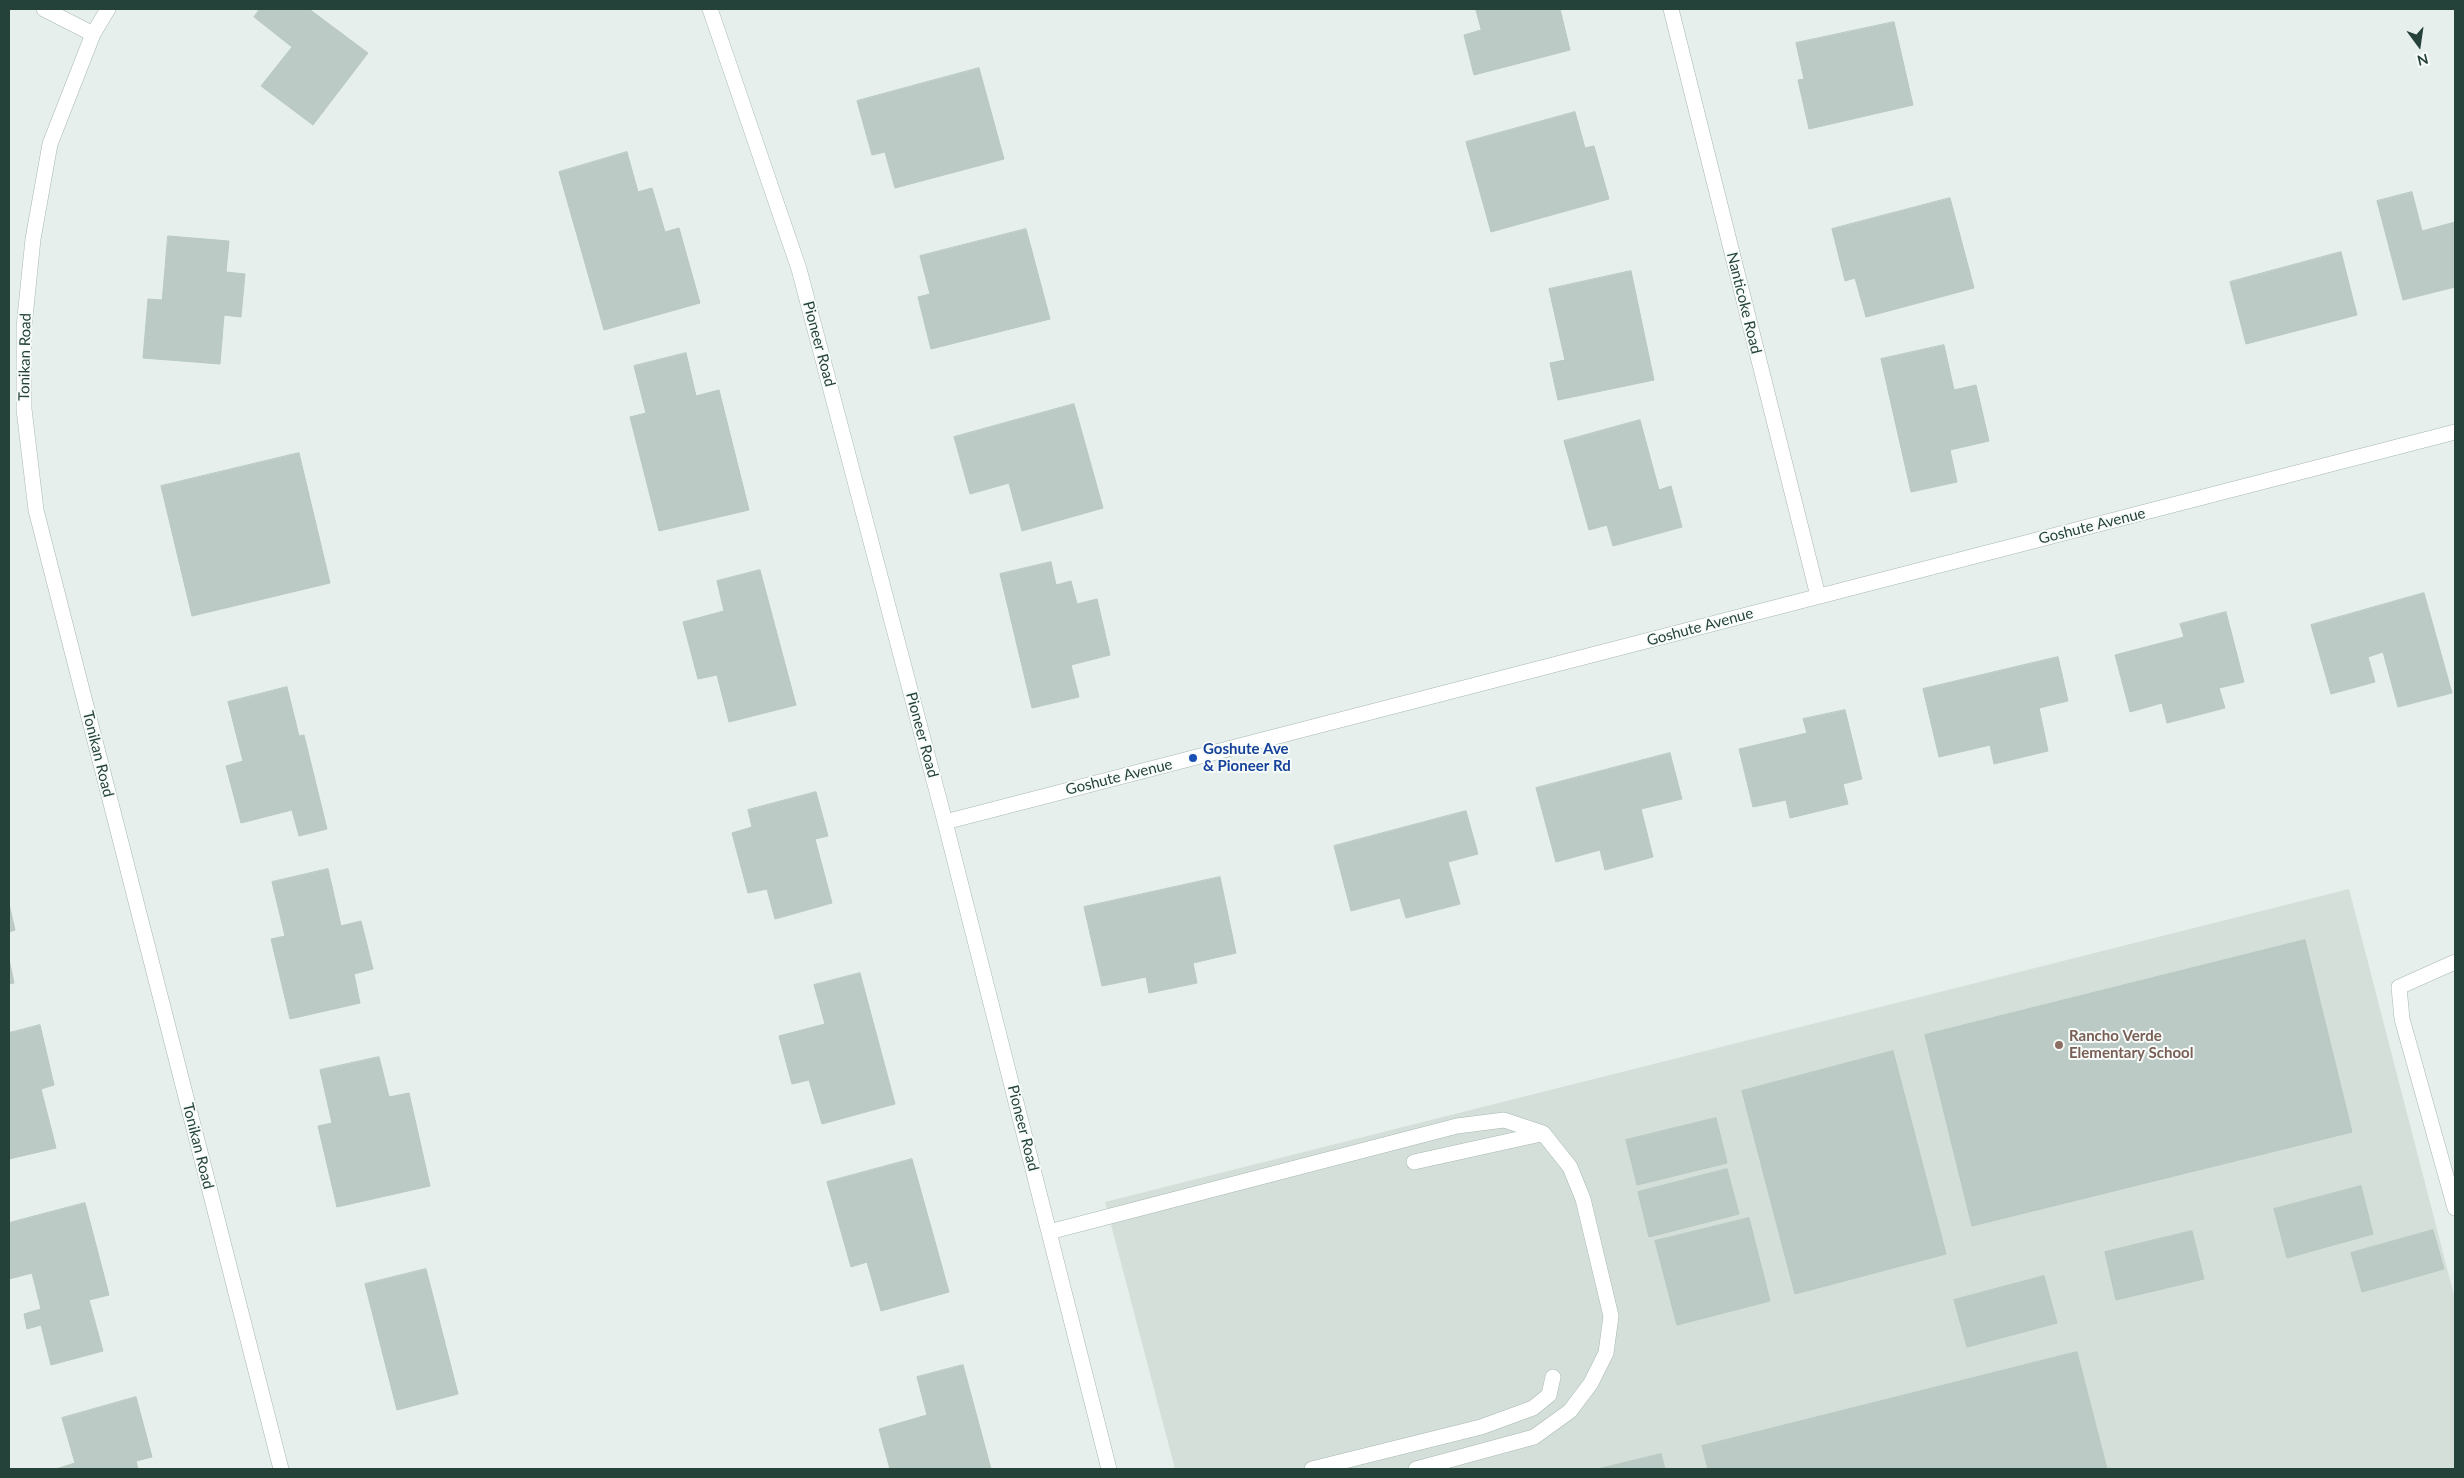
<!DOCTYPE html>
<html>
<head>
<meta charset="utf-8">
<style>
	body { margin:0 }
	#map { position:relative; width:2464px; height:1478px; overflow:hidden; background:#e6efeb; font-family:Lato,sans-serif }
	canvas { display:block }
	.frame { position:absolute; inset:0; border:10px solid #24423a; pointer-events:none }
	.north { position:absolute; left:2394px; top:20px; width:50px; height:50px; -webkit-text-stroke:4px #f7fbf9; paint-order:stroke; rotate:166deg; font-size:14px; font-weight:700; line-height:20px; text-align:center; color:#24423a }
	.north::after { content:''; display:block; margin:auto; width:18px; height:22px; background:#24423a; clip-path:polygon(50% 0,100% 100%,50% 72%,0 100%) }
</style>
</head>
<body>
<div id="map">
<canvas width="2464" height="1478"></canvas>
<div class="frame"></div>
<div class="north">N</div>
</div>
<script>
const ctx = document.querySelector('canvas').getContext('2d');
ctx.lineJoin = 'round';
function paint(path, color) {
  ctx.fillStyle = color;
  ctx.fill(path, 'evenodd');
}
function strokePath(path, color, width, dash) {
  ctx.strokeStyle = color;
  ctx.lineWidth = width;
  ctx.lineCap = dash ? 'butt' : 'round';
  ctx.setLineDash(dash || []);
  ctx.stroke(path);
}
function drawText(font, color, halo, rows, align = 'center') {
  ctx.font = font + ' Lato,sans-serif';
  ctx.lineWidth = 4;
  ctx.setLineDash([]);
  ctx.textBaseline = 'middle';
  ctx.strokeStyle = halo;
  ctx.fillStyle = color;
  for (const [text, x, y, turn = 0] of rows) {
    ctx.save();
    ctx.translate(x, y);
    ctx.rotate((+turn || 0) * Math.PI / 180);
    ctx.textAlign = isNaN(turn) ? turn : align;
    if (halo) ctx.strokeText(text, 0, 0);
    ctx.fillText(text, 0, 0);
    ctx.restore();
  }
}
paint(new Path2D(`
	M2349,889L2455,1299V1469H1175L1105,1202Z`), '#d4dfda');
const building = new Path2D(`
	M260,9H309L368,53L313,125L261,86L292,47L254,17Z
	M1476,9H1560L1570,50L1474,75L1464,35L1481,30Z
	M1894,22L1913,105L1809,129L1798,80L1804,79L1796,43Z
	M979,68L1004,159L895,188L885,152L872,155L857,101Z
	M1575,112L1585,148L1594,146L1609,199L1491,232L1466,142Z
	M627,152L638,192L652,188L665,232L679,228L700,303L604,330L559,172Z
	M2412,192L2422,231L2455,222V287L2403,300L2377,201Z
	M1950,198L1974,288L1866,317L1855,278L1845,281L1832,229Z
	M1026,229L1050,319L931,349L918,297L930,294L920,256Z
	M168,236L229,241L226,272L245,274L241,317L224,315L220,364L143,358L148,299L162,300Z
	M2341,252L2357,315L2246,344L2230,282Z
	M1631,271L1654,380L1558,400L1550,363L1565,360L1549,289Z
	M1944,345L1954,390L1976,385L1989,441L1950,450L1957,482L1911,492L1881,359Z
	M686,353L696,396L719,390L749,510L659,531L630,417L646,413L634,366Z
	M1074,404L1103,508L1022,531L1009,483L970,494L954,437Z
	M1640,420L1659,490L1671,486L1682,527L1613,546L1607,525L1589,530L1564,441Z
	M299,453L330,583L192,616L161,486Z
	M1051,562L1056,585L1071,581L1077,604L1097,599L1110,655L1071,665L1079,697L1032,708L1000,574Z
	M760,570L796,705L729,722L717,675L698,679L683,622L724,611L717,581Z
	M2424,593L2452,693L2398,707L2383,652L2368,657L2375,682L2331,694L2311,625Z
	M2226,612L2244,682L2219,688L2225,708L2167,723L2162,703L2130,712L2115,655L2184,637L2180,624Z
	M2058,657L2068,701L2039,708L2048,751L1994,764L1990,745L1939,757L1923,689Z
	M287,687L299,736L304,735L327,829L299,836L292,810L241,823L226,766L243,761L228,702Z
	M1845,710L1862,779L1843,784L1848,804L1790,818L1786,800L1753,807L1739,749L1807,733L1803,719Z
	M1670,753L1682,799L1641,809L1653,857L1605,870L1600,850L1556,862L1536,788Z
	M816,792L828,836L815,839L832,903L775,919L767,889L748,893L732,833L752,827L748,810Z
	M1466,811L1478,854L1448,862L1460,904L1406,918L1400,898L1351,911L1334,846Z
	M328,869L341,926L361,921L373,969L354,974L360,1003L290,1019L271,939L285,936L272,882Z
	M1220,877L1236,953L1193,963L1197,983L1149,993L1146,977L1102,986L1084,907Z
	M9,904L15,930L9,932Z
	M2305,940L2352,1132L1972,1226L1925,1035Z
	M9,959L14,983L9,984Z
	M860,973L895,1104L822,1124L809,1080L792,1084L779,1036L825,1024L814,985Z
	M40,1025L54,1085L41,1089L56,1148L9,1159V1033Z
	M1893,1051L1946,1254L1795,1294L1742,1091Z
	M379,1057L389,1097L409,1093L430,1186L337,1207L318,1126L332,1123L320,1070Z
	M1716,1118L1727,1163L1637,1185L1626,1140Z
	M912,1159L949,1292L881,1311L867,1262L851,1267L827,1182Z
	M1727,1169L1739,1214L1649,1237L1638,1192Z
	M2361,1186L2373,1234L2287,1258L2274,1209Z
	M85,1203L109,1295L89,1300L103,1351L51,1365L41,1325L27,1329L24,1314L41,1309L32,1273L9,1279V1223Z
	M1749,1218L1770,1301L1677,1325L1655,1241Z
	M2433,1230L2444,1269L2362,1292L2351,1253Z
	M2192,1231L2204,1279L2116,1300L2105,1252Z
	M426,1269L458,1394L397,1410L365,1284Z
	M2044,1276L2057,1323L1967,1347L1954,1300Z
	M2077,1352L2107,1469H1708L1702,1446Z
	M963,1365L991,1469H890L879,1429L927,1415L917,1377Z
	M136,1397L152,1457L136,1461L138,1469H56L75,1463L62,1418Z
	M1661,1454L1665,1469H1598Z`);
paint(building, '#bbcac4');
strokePath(building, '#b8c9c2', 1);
const minor = new Path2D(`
	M44,9L93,34
	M108,9L93,34L50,144L33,239L24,327V409L36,510L281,1469
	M710,9L799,269L945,822L1109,1469
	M1671,9L1818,596
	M945,822L2455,432
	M2455,962L2399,987L2402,1019L2455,1208
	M1414,1162L1541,1134
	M1049,1232L1457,1126L1504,1120L1543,1133L1570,1167L1583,1199L1611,1316L1606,1353L1591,1383L1570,1411L1534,1437L1416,1469
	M1312,1469L1481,1427L1533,1408L1549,1395L1553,1377`);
strokePath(minor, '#a8b8b2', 16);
strokePath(minor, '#fff', 15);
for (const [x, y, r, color] of [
	[1193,758,5,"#1a4fb4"],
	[2059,1045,5,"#8d6e63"]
]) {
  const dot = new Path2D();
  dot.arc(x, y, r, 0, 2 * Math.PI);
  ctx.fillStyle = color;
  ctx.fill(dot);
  strokePath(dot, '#f7fbf9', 2);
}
drawText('15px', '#24423a', '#f7fbf9', [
	["Nanticoke Road",1744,303,76],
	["Pioneer Road",819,344,75],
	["Tonikan Road",25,357,-89],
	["Goshute Avenue",2092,526,-14],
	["Goshute Avenue",1700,627,-15],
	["Pioneer Road",922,735,75],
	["Tonikan Road",98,754,76],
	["Goshute Avenue",1119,777,-14],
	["Pioneer Road",1023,1128,76],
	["Tonikan Road",198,1146,76]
]);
drawText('bold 15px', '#164399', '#f7fbf9', [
	["Goshute Ave",1203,749],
	["& Pioneer Rd",1203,766]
], 'left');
drawText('bold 15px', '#785e54', '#f7fbf9', [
	["Rancho Verde",2069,1036],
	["Elementary School",2069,1053]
], 'left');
</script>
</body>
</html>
